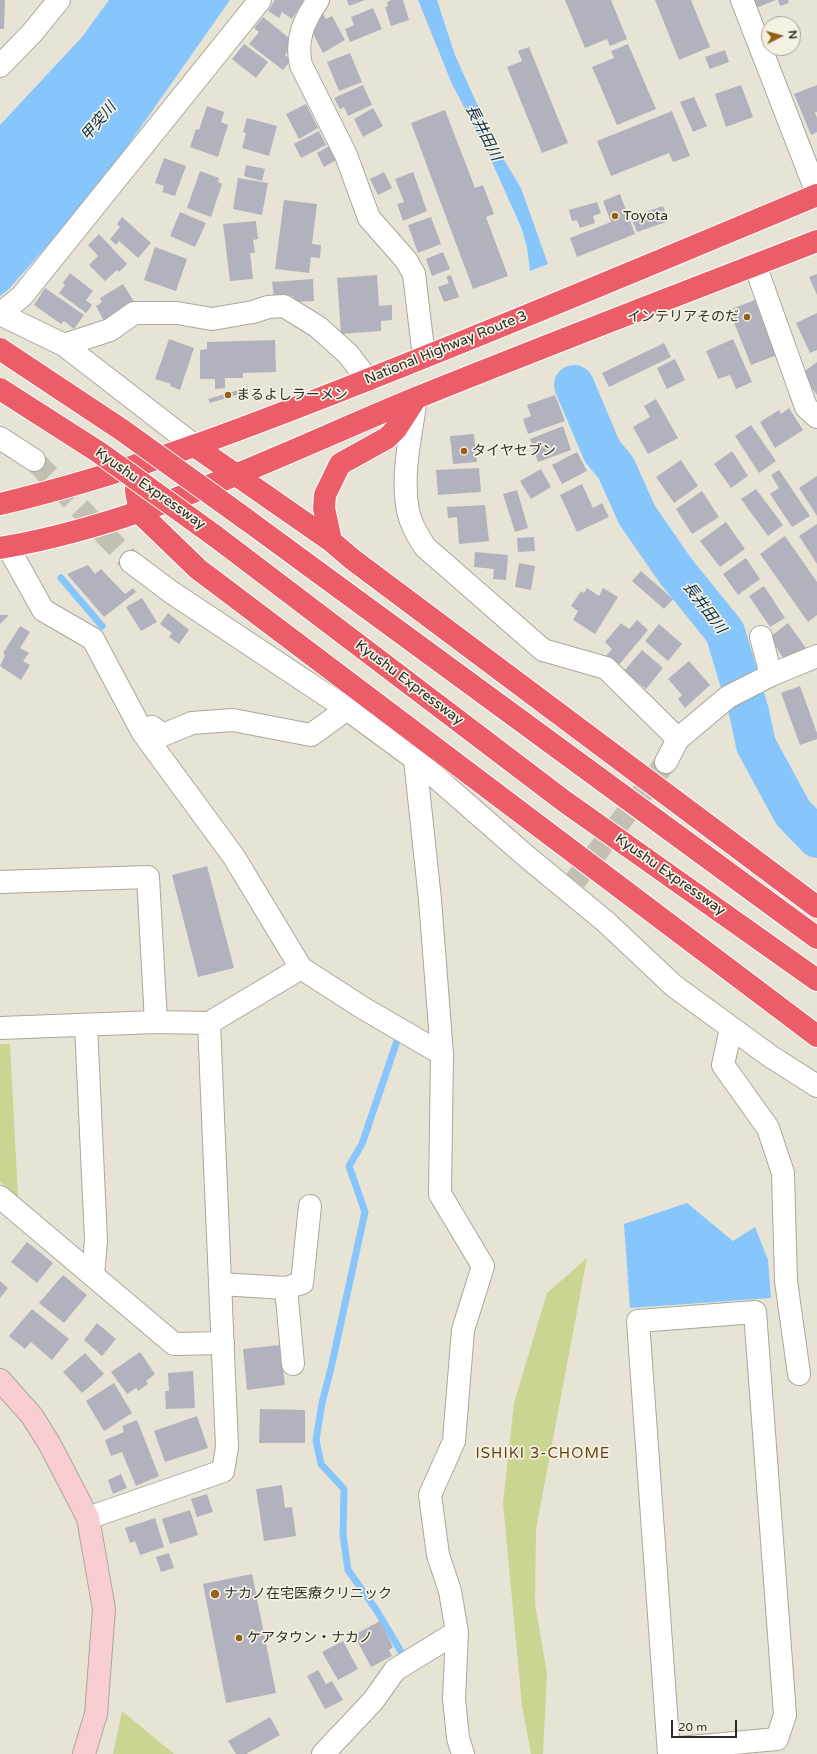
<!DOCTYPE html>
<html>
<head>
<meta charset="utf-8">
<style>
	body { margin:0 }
	#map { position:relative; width:817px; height:1754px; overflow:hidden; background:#e7e4d6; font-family:"Varela Round",sans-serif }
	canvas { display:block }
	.north { position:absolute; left:761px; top:16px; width:40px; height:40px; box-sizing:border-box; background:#f4f1e3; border:1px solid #a4a297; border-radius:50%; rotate:84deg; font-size:11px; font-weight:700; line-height:16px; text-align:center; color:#2c2b26 }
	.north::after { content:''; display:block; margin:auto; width:14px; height:18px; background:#966117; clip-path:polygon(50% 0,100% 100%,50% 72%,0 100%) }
	.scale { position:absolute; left:671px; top:1720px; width:66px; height:18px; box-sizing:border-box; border:2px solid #2c2b26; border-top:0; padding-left:5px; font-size:12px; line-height:14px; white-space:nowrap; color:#2c2b26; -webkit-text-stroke:3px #f4f1e3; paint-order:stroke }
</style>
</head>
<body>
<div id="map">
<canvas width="817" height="1754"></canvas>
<div class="north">N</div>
<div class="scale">20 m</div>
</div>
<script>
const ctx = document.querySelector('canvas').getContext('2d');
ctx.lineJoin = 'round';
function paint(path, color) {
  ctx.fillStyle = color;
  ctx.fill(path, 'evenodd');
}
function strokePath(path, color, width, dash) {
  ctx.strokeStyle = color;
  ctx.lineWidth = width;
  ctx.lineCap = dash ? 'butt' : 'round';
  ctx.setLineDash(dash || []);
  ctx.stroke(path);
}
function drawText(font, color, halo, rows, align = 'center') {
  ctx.font = font + ' "Varela Round","Noto Sans JP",sans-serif';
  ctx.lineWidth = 3.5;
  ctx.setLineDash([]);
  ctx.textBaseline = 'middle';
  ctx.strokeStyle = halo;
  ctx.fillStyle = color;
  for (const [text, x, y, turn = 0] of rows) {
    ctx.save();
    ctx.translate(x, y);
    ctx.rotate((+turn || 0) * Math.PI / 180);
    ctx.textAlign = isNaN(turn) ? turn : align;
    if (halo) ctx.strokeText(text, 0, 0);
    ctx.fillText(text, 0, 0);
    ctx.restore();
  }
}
paint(new Path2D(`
	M0,1044H10L18,1197L0,1182Z
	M587,1258L536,1529L535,1604L547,1673L543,1754H531L522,1706L503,1503L514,1403L547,1293Z
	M122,1711L174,1754H113Z`), '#cad591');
paint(new Path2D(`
	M109,0H230L98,188L8,290L0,296V125L82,37Z
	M418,0H437L455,55L471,91L501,155L521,188L548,264L530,271L527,247L521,227L486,149L452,84Z
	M687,1203L733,1241L755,1227L768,1260L771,1298L630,1308L624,1224Z`), '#86c6fd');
strokePath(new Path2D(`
	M61,578L102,626
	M397,1041L362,1144L349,1166L365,1212L331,1368L322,1403L316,1440L321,1464L344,1489L343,1535L348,1570L377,1611L400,1650`), '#86c6fd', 7);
strokePath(new Path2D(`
	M574,385L602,451L616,468L637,515L675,570L725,632L749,712L756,745L793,813L817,838`), '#86c6fd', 40);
paint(new Path2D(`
	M0,0H5L4,29H0Z
	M275,0H304L292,19L282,12L279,18L268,11Z
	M347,0H365L349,6Z
	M392,0H403L409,20L391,26L385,7L388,6L387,2Z
	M565,0H611L627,39L610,46L607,39L585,48Z
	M655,0H691L710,47L679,60Z
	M753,0H776L756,8Z
	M778,0H788L789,3L780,6Z
	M373,8L382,29L350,42L345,29L354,25L351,17Z
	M323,14L326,19L332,16L345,40L323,53L310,28L319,23L316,18Z
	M263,17L294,42L285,55L291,60L283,70L249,44L259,32L254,28Z
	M244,44L268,62L256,78L232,59Z
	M628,44L656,109L617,125L592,67L614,58L611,51Z
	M529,47L568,143L542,153L507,67L522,61L518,51Z
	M725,50L729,62L710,69L705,57Z
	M350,53L362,82L339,91L327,62Z
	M363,85L372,105L348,116L344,107L340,109L334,98Z
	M741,85L753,117L726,127L715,94Z
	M817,85V112H815L817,118V132L811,135L794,94Z
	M694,97L707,126L693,132L680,102Z
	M306,104L318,128L299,139L286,114Z
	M207,106L224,112L221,122L228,125L218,157L190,147L196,129L199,130Z
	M373,108L383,126L363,137L354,119Z
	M445,110L475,188L483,185L494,214L486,217L508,276L473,289L411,123Z
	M672,111L690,156L673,162L669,153L611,176L597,141Z
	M247,118L277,126L269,156L242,148L246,133L243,132Z
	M319,131L326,145L301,158L294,144Z
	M329,146L336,160L324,167L317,153Z
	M164,158L186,166L175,196L162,192L164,186L155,183Z
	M246,165L265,169L262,181L244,176Z
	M200,171L219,178L218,182L222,184L211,217L187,208Z
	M384,172L392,188L378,195L370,179Z
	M413,172L427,211L403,221L397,204L404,202L395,179Z
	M238,178L268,183L262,215L233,209Z
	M620,194L635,234L577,257L570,238L611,222L603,201Z
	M284,200L317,204L312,244L321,245L320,258L311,257L309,273L275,269Z
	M597,202L601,213L593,216L595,223L580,228L577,220L572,221L569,210Z
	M663,206L669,221L637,232L631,217Z
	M180,212L206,223L195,247L170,236Z
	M122,217L151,243L138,258L119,241L116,245L110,239L120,227L117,224Z
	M431,217L441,244L418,253L408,225Z
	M256,221L258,239L253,240L255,253H250L253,279L230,281L223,224Z
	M99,234L127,264L119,272L117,270L105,281L89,265L98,256L88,245Z
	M155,247L187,259L176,291L144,280Z
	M443,252L450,269L432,276L426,259Z
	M70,273L93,291L86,300L92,305L86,313L59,293L65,285L63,283Z
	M817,274V295L809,277Z
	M377,275L379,306L392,305V320L381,321V331L341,334L337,278Z
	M451,275L459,297L444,302L438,287L449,283L446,277Z
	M313,279L314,301L294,302L293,296L274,298L272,282Z
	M123,284L135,303L104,321L96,306L102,302L100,298Z
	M45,288L84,315L74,329L64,321L61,324L34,305Z
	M755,300L777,355L751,365L729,310Z
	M817,313V350L810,353L796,323Z
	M169,339L194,348L180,390L170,386L171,384L155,379Z
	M733,339L752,382L736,389L730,375L718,379L706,351Z
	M275,340L276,372L243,373V378H225V388L215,389V379H200V350L207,349V342Z
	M664,343L671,357L609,387L602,373Z
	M675,359L685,380L667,389L657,368Z
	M817,362V395L801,374Z
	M245,388L246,392L210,403L208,399Z
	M555,395L565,421L528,434L523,419L531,416L527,405Z
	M656,399L678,438L648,454L633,427L650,417L644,406Z
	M789,408L803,430L775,448L760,422L779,410L781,414Z
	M751,425L776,461L759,473L735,436Z
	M563,426L571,450L538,462L530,439Z
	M474,434L477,462L453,464L450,436Z
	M732,451L748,476L731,488L714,464Z
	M577,452L587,471L562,484L552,465Z
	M681,460L698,486L674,503L656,477Z
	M479,468L481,492L438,495L436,470Z
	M541,469L551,487L531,499L520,481Z
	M779,470L810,516L792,527L770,494L779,488L771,475Z
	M817,476V516L799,488Z
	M582,484L593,508L602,503L609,517L577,532L560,495Z
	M756,489L783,525L768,536L741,499Z
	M517,490L528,528L515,532L503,494Z
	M702,491L719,517L692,534L676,509Z
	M485,505L489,541L459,544L457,517L448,518L447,507Z
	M726,522L745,549L720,567L700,541Z
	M817,524V564L799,536Z
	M785,536L817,582V615L808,622L760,554Z
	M534,537L535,551L518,552L517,538Z
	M475,552L508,555L506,580L493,579L494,569L474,567Z
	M746,558L760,579L738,595L723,574Z
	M519,563L535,566L531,590L515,587Z
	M88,565L95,574L101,569L125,594L133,588L136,592L104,617L67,574Z
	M641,571L673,599L664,609L632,581Z
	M764,586L785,618L770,627L749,596Z
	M587,588L599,596L603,588L618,597L595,634L573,620L578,611L571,606L581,591L584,593Z
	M142,598L157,622L141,631L126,607Z
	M168,613L189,630L179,644L169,637L172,633L160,624Z
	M0,615H9L0,624Z
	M637,620L648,630L618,666L606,656L612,649L605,642L621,623L629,629Z
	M788,623L808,651L785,661L770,637Z
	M659,624L682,644L668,661L645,641Z
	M20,626L30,632L20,648L29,653L23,661L30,665L21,680L0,666L5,655L3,653Z
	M642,650L663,668L646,689L624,671Z
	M689,661L710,685L685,708L678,699L682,695L668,679Z
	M800,686L817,733V739L800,745L781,693Z
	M207,866L234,968L198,977L172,875Z
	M27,1242L53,1263L37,1283L11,1262Z
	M63,1275L87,1295L64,1323L39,1303Z
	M0,1281L8,1288L0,1298Z
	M32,1309L69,1339L52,1360L31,1342L25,1349L9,1336Z
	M97,1323L116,1339L102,1356L84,1340Z
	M280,1345L285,1385L247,1390L243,1349Z
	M140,1352L155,1374L146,1381L148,1384L138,1391L136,1388L127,1394L111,1372Z
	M85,1353L104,1374L82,1393L63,1372Z
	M193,1371L195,1408L166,1409L165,1391H169L168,1373Z
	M114,1383L132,1413L104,1431L86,1401Z
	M260,1409L305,1410V1443H259Z
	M197,1416L208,1448L165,1462L154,1431Z
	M137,1420L159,1476L136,1486L122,1452L111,1456L105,1440L124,1432L122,1426Z
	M121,1474L127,1488L113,1494L108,1480Z
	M282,1485L285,1508L292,1507L296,1536L264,1541L256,1489Z
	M207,1494L213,1512L197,1517L191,1499Z
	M190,1510L198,1535L170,1544L162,1519Z
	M155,1518L164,1547L140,1555L135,1541L130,1543L125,1528Z
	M169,1553L174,1568L161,1572L156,1557Z
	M252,1574L276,1693L226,1703L203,1584Z
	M380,1621L393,1647L389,1650L392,1656L371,1667L354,1635Z
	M343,1641L358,1669L338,1680L322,1652Z
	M318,1670L326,1684L332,1681L343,1700L325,1709L307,1676Z
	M270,1717L280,1735L246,1754H236L228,1741Z`), '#b2b2bf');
strokePath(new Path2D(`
	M34,460L131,562
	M575,881L666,762`), '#c2bfb3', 22, [22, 11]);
const street = new Path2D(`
	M318,0C304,21 295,39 301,65L346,155L369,218L406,260L414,274L424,357
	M742,0L817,193
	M0,66L32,33L59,0
	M755,265L806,407L817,417
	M0,314L64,345L110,330L134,313H177L212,319L253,312L268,307L284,306L318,327L348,354L368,380
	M0,314L22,296L260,0
	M64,345L196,447
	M416,398C411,435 401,475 408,511C411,525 418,536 425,547L543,650L606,668L678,739
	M0,438L34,460
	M8,547L43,610L93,639L143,733L234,857L301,968L363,1008L442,1054
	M131,562L171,592L347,709
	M761,637L771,675
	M143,733L152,727L163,735L192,723L233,720L311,735L347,709L415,759L526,856L606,922L674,986L770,1056L817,1086
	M415,759L430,900L442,1054L440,1194L483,1266L463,1330L454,1441L430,1495L438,1555L450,1591L457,1632L454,1699L458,1738L463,1754
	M666,762L678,739L728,697L771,675L817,656
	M0,882L148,877L156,1022
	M86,1025L96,1240L93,1276
	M0,1028L156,1022L209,1023L301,968
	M731,1028L723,1065L768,1128L783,1173L786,1281L799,1374
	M0,1197L174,1344L223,1343
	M220,1284L286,1288L302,1283L310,1206
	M286,1288L293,1364
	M88,1518L223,1471L227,1447L209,1023
	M669,1749L777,1739L785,1715L755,1312L638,1321L669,1754
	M323,1754L373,1701L395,1670L457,1632`);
const secondary = new Path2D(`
	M0,1380L32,1416L49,1443L88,1518L104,1609L96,1714L84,1754`);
const highway = new Path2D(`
	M196,447L331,541L352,559L817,907
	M136,465V491L140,513L198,569L817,1036
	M0,504C124,475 243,429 362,382C515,322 666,258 817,195
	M247,520L817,938
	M215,536L564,801L817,980
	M331,541L324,508L325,495L340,464L387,438L396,429L416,398
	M0,548C147,523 280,454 416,398C549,344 683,293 817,241`);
strokePath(street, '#aaa79a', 24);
strokePath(secondary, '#aaa79a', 24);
strokePath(highway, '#fff', 24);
strokePath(street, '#fff', 22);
strokePath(secondary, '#f9ced2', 22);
strokePath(highway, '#eb5d68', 22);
const highwayBridge = new Path2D(`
	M0,349L122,430L247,520
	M0,389L100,453L215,536`);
strokePath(highwayBridge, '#fff', 24, []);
strokePath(highwayBridge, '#eb5d68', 22);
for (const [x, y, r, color] of [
	[615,216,4,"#966117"],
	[747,317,4,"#966117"],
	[228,395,4,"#966117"],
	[464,451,4,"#966117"],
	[215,1594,5,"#966117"],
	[239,1638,4,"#966117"]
]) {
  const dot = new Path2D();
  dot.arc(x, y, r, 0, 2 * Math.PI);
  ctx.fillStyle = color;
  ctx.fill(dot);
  strokePath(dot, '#f4f1e3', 1.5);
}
drawText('14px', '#2c2b26', '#f4f1e3', [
	["Toyota",623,216],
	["インテリアそのだ",739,317,"right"],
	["まるよしラーメン",236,395],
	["タイヤセブン",472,451],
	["ナカノ在宅医療クリニック",224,1594],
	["ケアタウン・ナカノ",247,1638]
], 'left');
drawText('14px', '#2c2b26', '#f4f1e3', [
	["National Highway Route 3",446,348,-22],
	["Kyushu Expressway",150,489,35],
	["Kyushu Expressway",409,683,37],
	["Kyushu Expressway",670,875,35]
]);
drawText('italic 15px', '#082d47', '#f4f1e3', [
	["甲突川",99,122,-50],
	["長井田川",483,133,63],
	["長井田川",704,608,53]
]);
ctx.letterSpacing = '1px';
drawText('15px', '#664210', '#f4f1e3', [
	["ISHIKI 3-CHOME",543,1454]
]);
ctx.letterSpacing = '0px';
</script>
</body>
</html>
